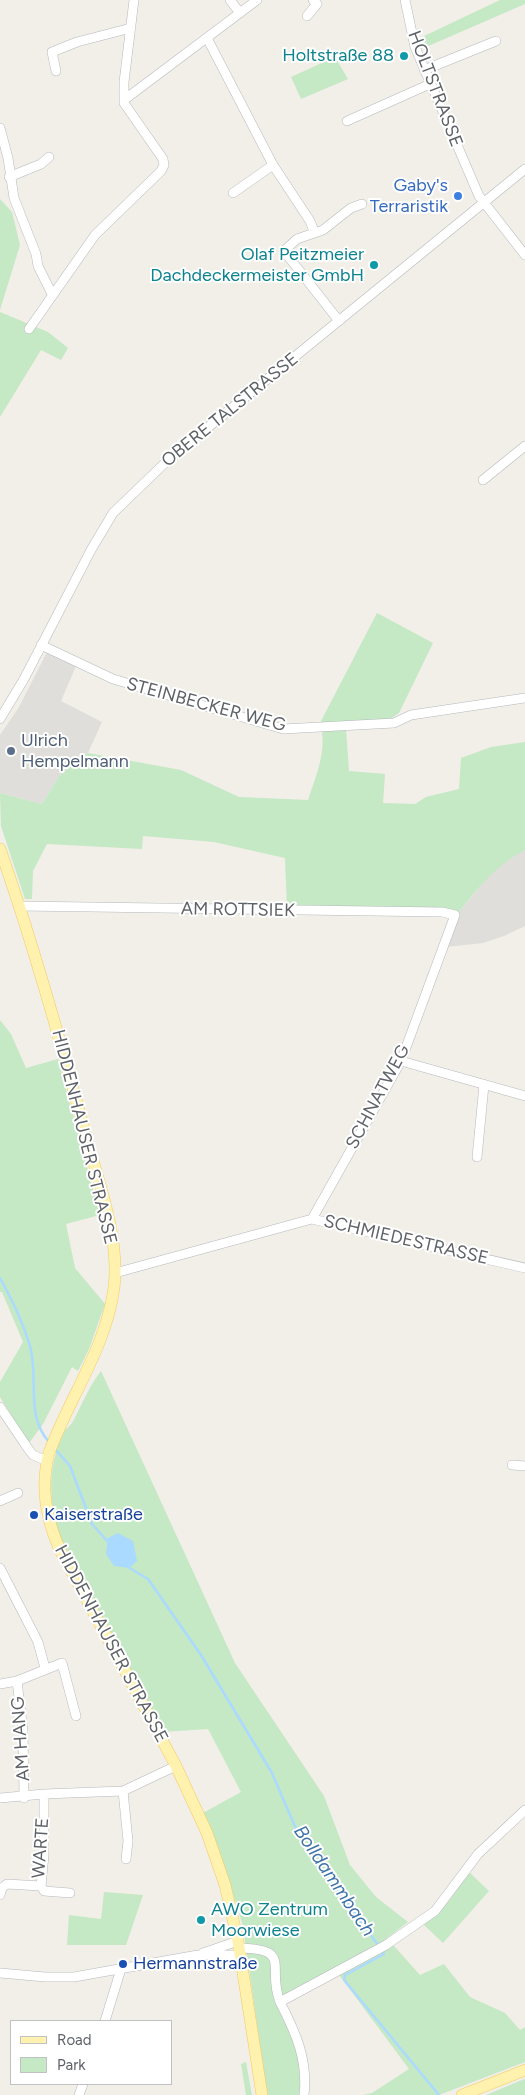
<!DOCTYPE html>
<html>
<head>
<meta charset="utf-8">
<style>
	body { margin:0 }
	#map { position:relative; width:525px; height:2095px; overflow:hidden; background:#f1efe8; font-family:Figtree,sans-serif }
	canvas { display:block }
	.legend { position:absolute; left:10px; top:2020px; width:162px; height:65px; box-sizing:border-box; background:#fff; border:1px solid #bfc1c3; margin:0; padding:6px 9px; list-style:none; font-size:15px; color:#5f6368 }
	.legend li { display:flex; align-items:center; gap:10px; height:25px }
	.legend b { width:25px; border:1px solid #bfc1c3 }
</style>
</head>
<body>
<div id="map">
<canvas width="525" height="2095"></canvas>
<ul class="legend">
<li><b style="height:6px;background:#fff2af"></b>Road</li>
<li><b style="height:14px;background:#c5e8c5"></b>Park</li>
</ul>
</div>
<script>
const ctx = document.querySelector('canvas').getContext('2d');
ctx.lineJoin = 'round';
function paint(path, color) {
  ctx.fillStyle = color;
  ctx.fill(path, 'evenodd');
}
function strokePath(path, color, width, dash) {
  ctx.strokeStyle = color;
  ctx.lineWidth = width;
  ctx.lineCap = dash ? 'butt' : 'round';
  ctx.setLineDash(dash || []);
  ctx.stroke(path);
}
function drawText(font, color, halo, rows, align = 'center') {
  ctx.font = font + ' Figtree,sans-serif';
  ctx.lineWidth = 4;
  ctx.setLineDash([]);
  ctx.textBaseline = 'middle';
  ctx.strokeStyle = halo;
  ctx.fillStyle = color;
  for (const [text, x, y, turn = 0] of rows) {
    ctx.save();
    ctx.translate(x, y);
    ctx.rotate((+turn || 0) * Math.PI / 180);
    ctx.textAlign = isNaN(turn) ? turn : align;
    if (halo) ctx.strokeText(text, 0, 0);
    ctx.fillText(text, 0, 0);
    ctx.restore();
  }
}
paint(new Path2D(`
	M47,652L76,666L61,701L102,722L88,753L60,775L42,804L0,793V735L19,707Z
	M525,850V926L504,936L483,943L446,947L459,912L490,874L508,859Z`), '#e0deda');
paint(new Path2D(`
	M500,0H525V4L426,47L422,37Z
	M335,57L348,79L301,99L291,77Z
	M0,199L12,212L20,245L0,310Z
	M0,312L48,332L68,348L61,360L41,350L0,417Z
	M377,613L433,643L399,713L390,719L346,729L349,771L385,774L383,803L415,804L426,797L459,789L461,758L491,747L525,742V850C496,865 479,887 459,912L287,907L285,858L214,842L143,836L142,849L47,844L33,871L32,899H25L1,826L0,793L42,804L60,775L88,753L181,770L239,797L308,800C316,776 328,749 320,723Z
	M0,1020L11,1034L26,1068L58,1059L100,1215L66,1224L75,1268L105,1304L89,1349L78,1371L72,1367L43,1424L29,1443L0,1397V1382L23,1342L2,1292H0Z
	M101,1371L235,1663L324,1796L350,1865L376,1897L408,1922L387,1938L420,1975L444,1964L470,1997L505,2013L520,2030L525,2027V2062L439,2095H363L372,2093L409,2069L334,1968L274,2000L290,2029L300,2059L301,2095H267L243,1926L221,1856L203,1813L241,1792L208,1729L162,1732L64,1548C49,1510 45,1471 64,1432C66,1428 71,1426 73,1421C83,1403 88,1388 101,1371Z
	M470,1873L489,1891L443,1943L423,1924Z
	M104,1892L143,1895L126,1945H67L69,1915L101,1919Z
	M246,2062L252,2095H246L241,2064Z
	M525,2079V2095H486L522,2080Z`), '#c5e8c5');
paint(new Path2D(`
	M118,1533L133,1541L137,1561L129,1568L114,1566L106,1554L108,1538Z`), '#aadaff');
strokePath(new Path2D(`
	M0,1278C12,1299 23,1323 30,1346C39,1377 25,1416 49,1442
	M54,1448L70,1466L92,1524L109,1543
	M128,1567L148,1579L201,1655L272,1773L300,1838L378,1945
	M381,1950L384,1954L345,1975L344,1980L439,2095`), '#aadaff', 2.5);
const minor = new Path2D(`
	M230,0L240,13
	M405,0L415,47L479,196L525,255
	M307,16L317,4L313,0
	M207,38L273,165L310,221L314,231
	M424,70L496,41
	M56,71L52,52L77,42L131,28
	M124,100L257,0
	M347,121L430,84
	M0,128L8,158L14,198L36,254L38,266L52,294
	M9,177L41,164L49,157
	M233,193L273,165
	M339,321L284,251L297,239L323,230L351,208L362,204
	M29,329L95,235L161,171L164,165L163,159L124,103V82L134,0
	M483,480L525,446
	M41,645L113,679L283,729L394,723L411,715L525,698
	M0,719L24,679L91,550L113,513L168,460L525,169
	M20,906L442,912L455,915L401,1061L312,1219
	M401,1061L525,1096
	M477,1157L484,1085
	M115,1273L312,1219L525,1268
	M0,1407L29,1450L33,1455L47,1461
	M512,1465L525,1466
	M0,1501L18,1493
	M0,1568L38,1642L45,1668
	M17,1681L23,1731L24,1798
	M0,1684L17,1681L62,1663L76,1716
	M123,1791L128,1841L126,1859
	M0,1798L44,1794L123,1791L176,1766
	M41,1886L44,1891L70,1893
	M0,1895L2,1888L7,1884L41,1886L44,1855V1794
	M239,1948C294,1949 266,1967 280,2002L386,1945L435,1911L478,1854L525,1810
	M203,1953L238,1941
	M0,1973L45,1977H74L198,1955H240
	M280,2002C296,2033 308,2060 304,2095
	M105,2021L121,1969
	M79,2095L83,2084`);
const major = new Path2D(`
	M0,849C33,943 60,1039 86,1136C99,1184 120,1238 114,1288C106,1348 69,1398 49,1453C40,1487 46,1519 60,1550L176,1766L207,1833L225,1885L238,1941L262,2095
	M462,2095L525,2070`);
strokePath(minor, '#b5b8bc', 10);
strokePath(major, '#f2c960', 12);
strokePath(minor, '#fff', 9);
strokePath(major, '#fff2af', 11);
for (const [x, y, r, color] of [
	[404,56,5,"#0f9aa8"],
	[458,196,5,"#3f7fe0"],
	[374,265,5,"#0f9aa8"],
	[11,751,5,"#5c6f8a"],
	[34,1515,5,"#1a4fb4"],
	[201,1920,5,"#0f9aa8"],
	[123,1964,5,"#1a4fb4"]
]) {
  const dot = new Path2D();
  dot.arc(x, y, r, 0, 2 * Math.PI);
  ctx.fillStyle = color;
  ctx.fill(dot);
  strokePath(dot, '#fff', 2);
}
drawText('18px', '#0d838f', '#fff', [
	["Holtstraße 88",394,56],
	["Olaf Peitzmeier",364,255],
	["Dachdeckermeister GmbH",364,276],
	["AWO Zentrum",211,1910,"left"],
	["Moorwiese",211,1931,"left"]
], 'right');
drawText('18px', '#5f6368', '#fff', [
	["HOLTSTRASSE",435,89,69],
	["OBERE TALSTRASSE",230,410,-39],
	["STEINBECKER WEG",206,705,15],
	["AM ROTTSIEK",238,910,1],
	["SCHNATWEG",378,1097,-62],
	["HIDDENHAUSER STRASSE",84,1137,76],
	["SCHMIEDESTRASSE",406,1240,13],
	["HIDDENHAUSER STRASSE",111,1644,62],
	["AM HANG",21,1739,-94],
	["WARTE",41,1848,-86]
]);
drawText('18px', '#366cbe', '#fff', [
	["Gaby's",448,186],
	["Terraristik",448,207]
], 'right');
drawText('18px', '#4e5e75', '#fff', [
	["Ulrich",21,741],
	["Hempelmann",21,762]
], 'left');
drawText('18px', '#164399', '#fff', [
	["Kaiserstraße",44,1515],
	["Hermannstraße",133,1964]
], 'left');
drawText('italic 19px', '#4174aa', '#fff', [
	["Bolldammbach",334,1881,56]
]);
</script>
</body>
</html>
